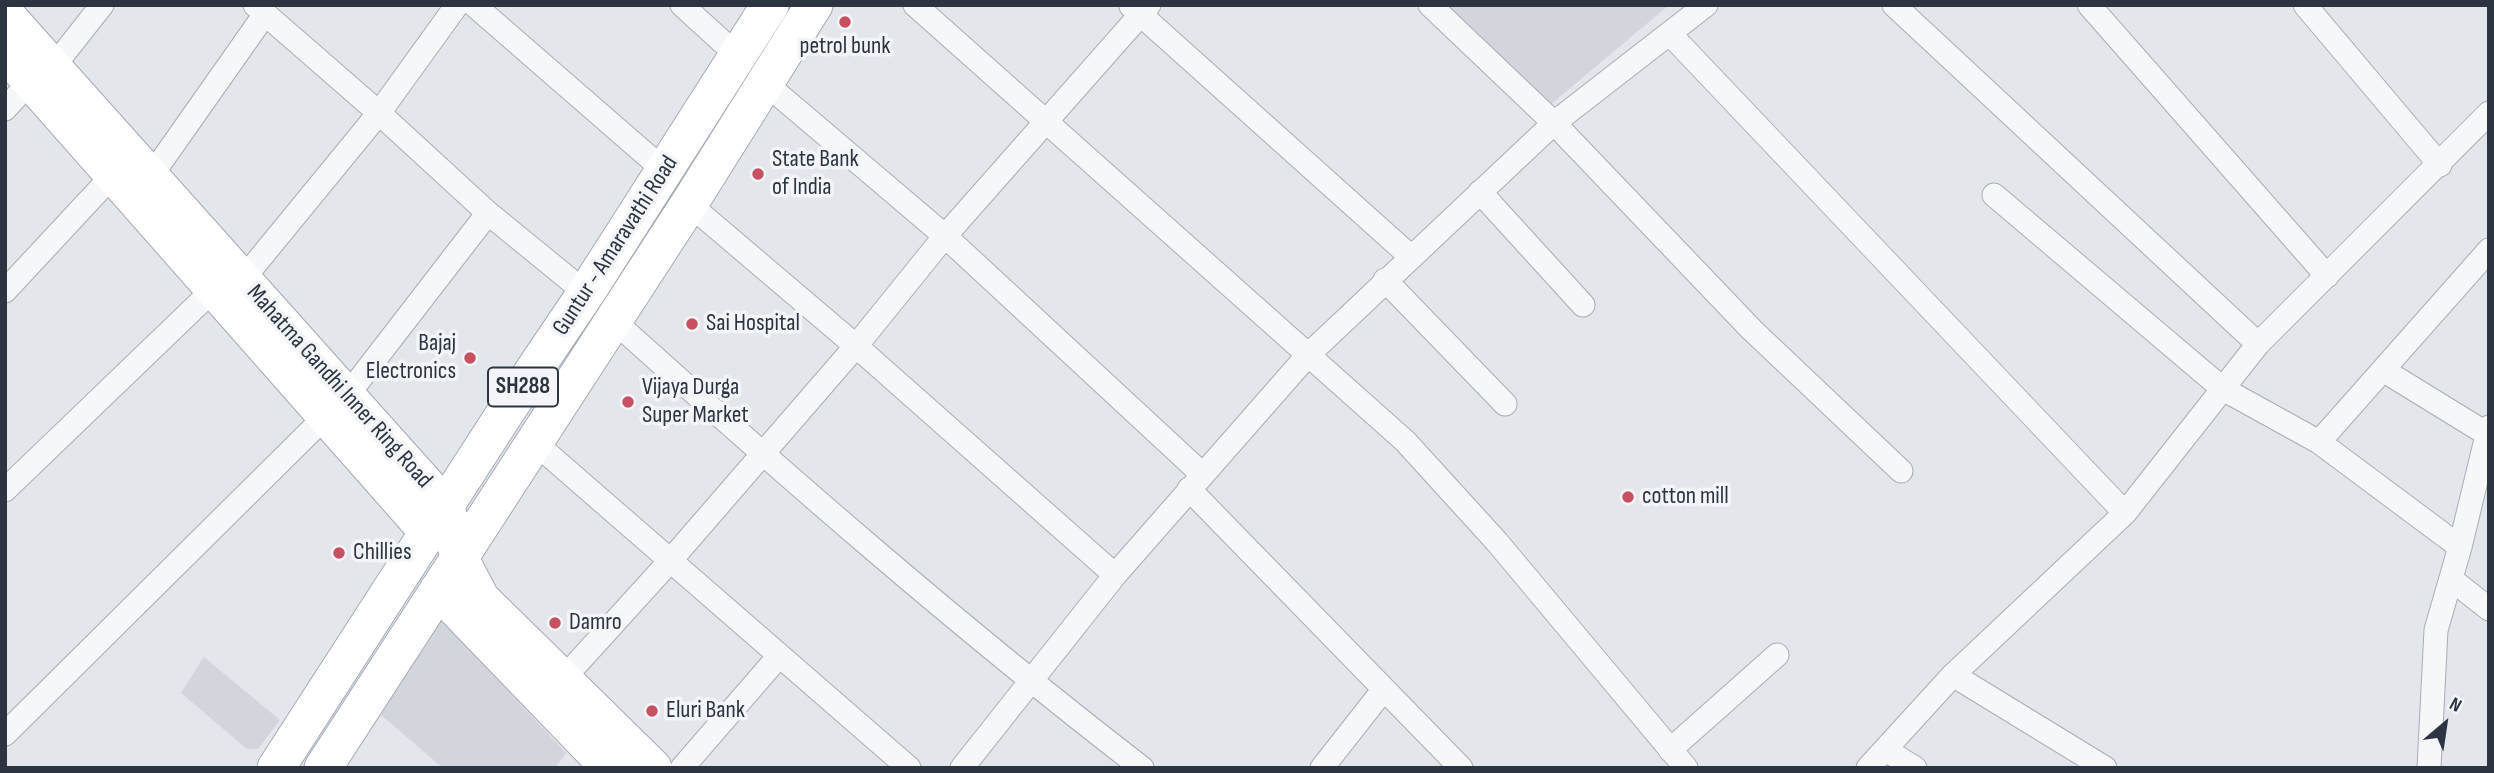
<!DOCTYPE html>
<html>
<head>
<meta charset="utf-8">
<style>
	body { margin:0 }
	#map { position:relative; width:2494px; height:773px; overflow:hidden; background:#e3e6eb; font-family:"Sofia Sans Condensed",sans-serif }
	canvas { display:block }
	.frame { position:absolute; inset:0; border:7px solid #2c3442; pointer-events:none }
	.north { position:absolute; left:2410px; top:689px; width:70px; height:70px; -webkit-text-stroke:5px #f3f5f8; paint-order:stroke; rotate:29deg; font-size:19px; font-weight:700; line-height:28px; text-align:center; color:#2c3442 }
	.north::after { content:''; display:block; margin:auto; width:24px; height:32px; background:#2c3442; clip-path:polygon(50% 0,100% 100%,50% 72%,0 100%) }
</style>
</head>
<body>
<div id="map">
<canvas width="2494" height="773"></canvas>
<div class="frame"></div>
<div class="north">N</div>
</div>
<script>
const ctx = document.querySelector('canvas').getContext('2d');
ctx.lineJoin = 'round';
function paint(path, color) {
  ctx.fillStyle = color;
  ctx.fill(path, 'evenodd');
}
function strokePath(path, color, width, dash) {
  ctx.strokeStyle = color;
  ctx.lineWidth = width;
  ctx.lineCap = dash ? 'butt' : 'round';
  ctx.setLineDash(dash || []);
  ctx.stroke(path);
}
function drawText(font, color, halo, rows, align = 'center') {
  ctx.font = font + ' "Sofia Sans Condensed",sans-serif';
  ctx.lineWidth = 7;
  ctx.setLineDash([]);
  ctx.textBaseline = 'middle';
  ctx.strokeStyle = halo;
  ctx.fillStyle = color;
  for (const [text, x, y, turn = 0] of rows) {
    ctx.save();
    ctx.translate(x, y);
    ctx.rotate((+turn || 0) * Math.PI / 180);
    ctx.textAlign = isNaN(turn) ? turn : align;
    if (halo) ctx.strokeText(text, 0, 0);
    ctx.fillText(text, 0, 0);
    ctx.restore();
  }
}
paint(new Path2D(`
	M1446,5H1669L1550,105Z
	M440,618L566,753L555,768H443L374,709Z
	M204,657L280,720L258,749H247L181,693Z`), '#d2d5dc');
const minor = new Path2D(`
	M255,5L379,113L488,213L586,293
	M474,5L665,171
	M682,5L738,56
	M915,5L1405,441L1497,542L1686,768
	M1430,5L1554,123L1752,330L1901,471
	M1894,5L2258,344
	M2089,5L2327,276
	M2305,5L2440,165
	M1131,6L1410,256
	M1670,34L2125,513
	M54,66L102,5
	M765,83L945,236L1202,474
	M5,109L31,81
	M151,176L265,14
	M1480,192L1583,305
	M1994,195L2223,389L2319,442L2460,547
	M689,204L856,346L1115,575
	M243,279L379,113L457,5
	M1385,280L1505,404
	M5,291L113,175
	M614,321C785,475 959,627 1142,768
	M2383,370L2487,434
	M346,397L488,213
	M534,442L909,768
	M2319,442L2489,250
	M1189,489L1461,768
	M5,490L213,290
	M2451,579L2489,609
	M1953,675L2105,768
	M562,680L670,561L856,346L945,236L1149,5
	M5,734L325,417
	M1670,750L1777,655
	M1886,750L1915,768
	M682,768L779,656
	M962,768L1115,575L1308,355L1554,123L1706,5
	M1322,768L1384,689
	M1868,768L1953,675L2125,513L2258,344L2489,113
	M2429,768L2436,630L2460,547L2489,427`);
const primary = new Path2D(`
	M5,14L446,507L459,557L481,599L653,768
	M5,52L429,533
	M438,590L610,768
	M276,768L507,410L586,293L770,5
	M323,768L689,204L814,5`);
strokePath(minor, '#a8adb5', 25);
strokePath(primary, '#a3aab6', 39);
strokePath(minor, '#f6f7f9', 23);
strokePath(primary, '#fff', 37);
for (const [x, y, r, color] of [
	[845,22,7,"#c75161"],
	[758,174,7,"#c75161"],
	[692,324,7,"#c75161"],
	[470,358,7,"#c75161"],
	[628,402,7,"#c75161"],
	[1628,497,7,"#c75161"],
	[339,553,7,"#c75161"],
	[555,623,7,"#c75161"],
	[652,711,7,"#c75161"]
]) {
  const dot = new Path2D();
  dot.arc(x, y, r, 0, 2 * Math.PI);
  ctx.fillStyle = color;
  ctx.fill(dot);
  strokePath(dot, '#f3f5f8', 2.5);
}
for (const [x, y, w] of [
	[523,387,70]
]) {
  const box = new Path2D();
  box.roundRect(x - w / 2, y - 19.5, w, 39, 5);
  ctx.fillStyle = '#f3f5f8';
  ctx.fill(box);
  strokePath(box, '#2c3442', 2);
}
drawText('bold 23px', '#2c3442', null, [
	["SH288",523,387]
]);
drawText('24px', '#2c3442', '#f3f5f8', [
	["petrol bunk",845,47,"center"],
	["State Bank",772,160],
	["of India",772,188],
	["Sai Hospital",706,324],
	["Bajaj",456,344,"right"],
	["Electronics",456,372,"right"],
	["Vijaya Durga",642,388],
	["Super Market",642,416],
	["cotton mill",1642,497],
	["Chillies",353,553],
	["Damro",569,623],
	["Eluri Bank",666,711]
], 'left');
drawText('24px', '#2c3442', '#f3f5f8', [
	["Guntur - Amaravathi Road",616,246,-57],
	["Mahatma Gandhi Inner Ring Road",339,387,48]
]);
</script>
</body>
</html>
